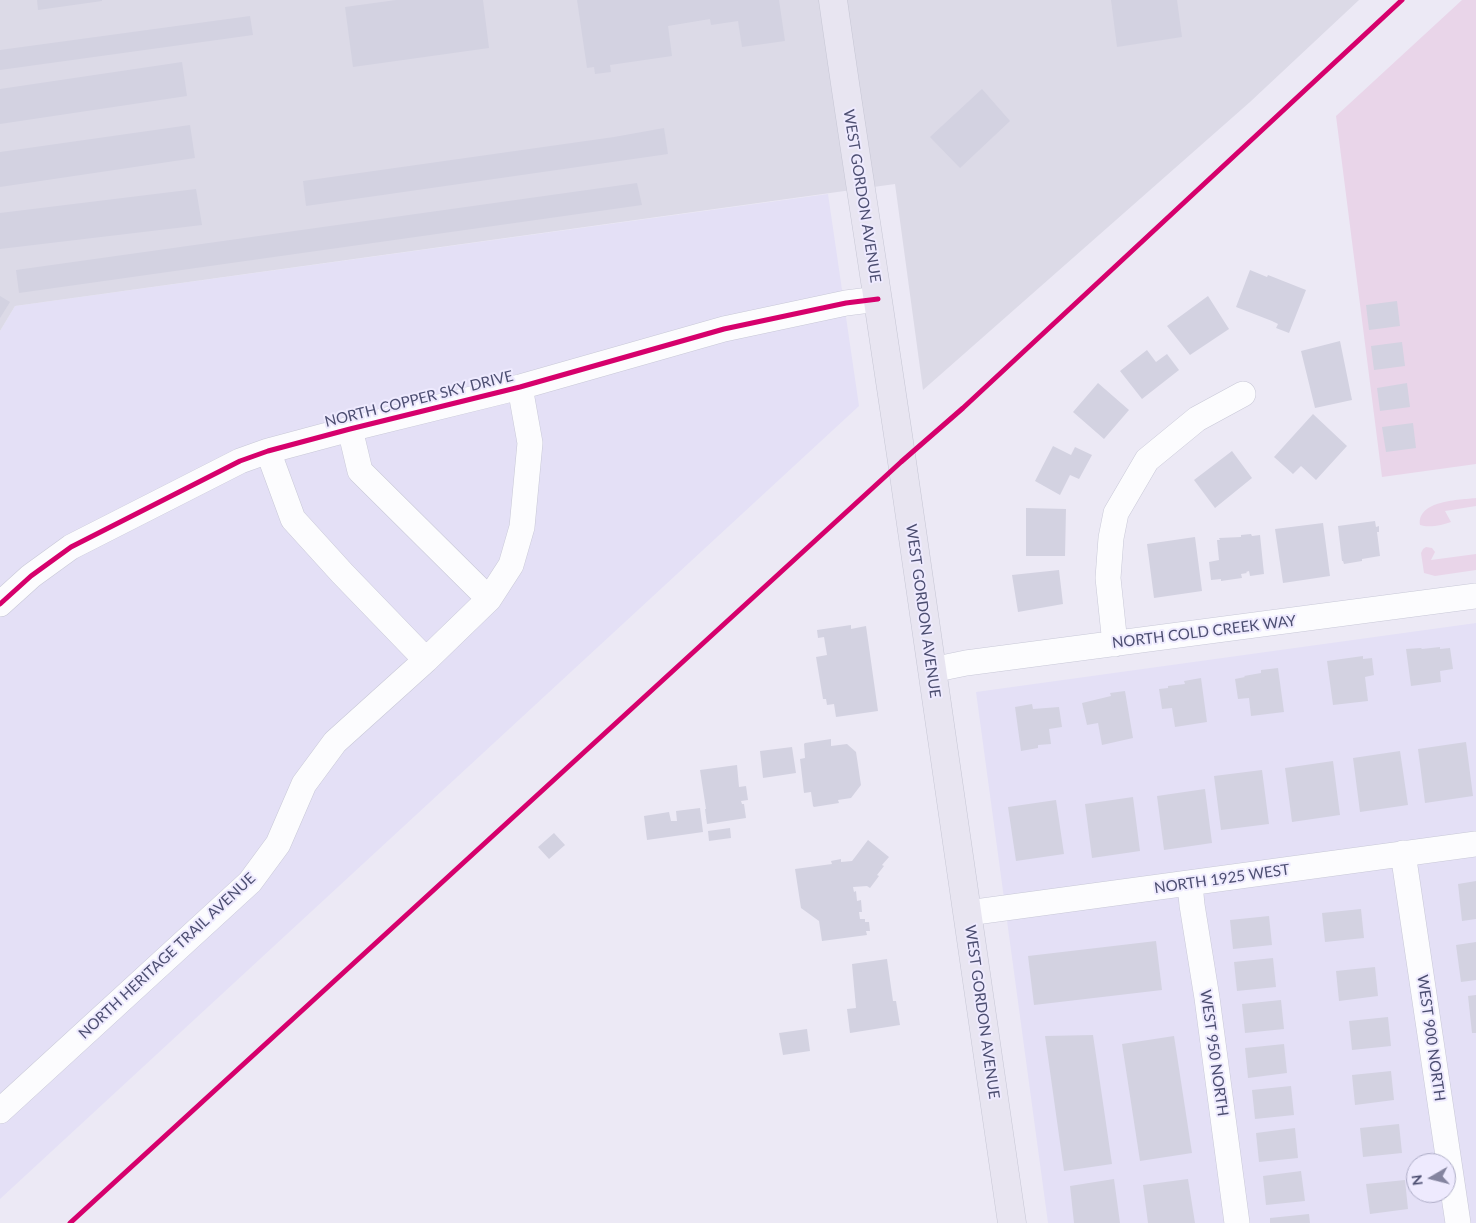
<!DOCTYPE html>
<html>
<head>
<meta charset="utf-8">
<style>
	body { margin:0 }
	#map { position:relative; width:1476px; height:1223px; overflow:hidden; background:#ece9f5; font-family:Lato,sans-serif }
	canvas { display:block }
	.north { position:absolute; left:1406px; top:1153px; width:50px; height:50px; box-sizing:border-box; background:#eeeafe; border:1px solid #adacc6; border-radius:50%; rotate:262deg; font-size:14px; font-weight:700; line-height:20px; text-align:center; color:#4c4e71 }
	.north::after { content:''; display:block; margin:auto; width:18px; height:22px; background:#84849f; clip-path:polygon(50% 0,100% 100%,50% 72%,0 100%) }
</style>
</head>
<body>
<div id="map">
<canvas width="1476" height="1223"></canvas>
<div class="north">N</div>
</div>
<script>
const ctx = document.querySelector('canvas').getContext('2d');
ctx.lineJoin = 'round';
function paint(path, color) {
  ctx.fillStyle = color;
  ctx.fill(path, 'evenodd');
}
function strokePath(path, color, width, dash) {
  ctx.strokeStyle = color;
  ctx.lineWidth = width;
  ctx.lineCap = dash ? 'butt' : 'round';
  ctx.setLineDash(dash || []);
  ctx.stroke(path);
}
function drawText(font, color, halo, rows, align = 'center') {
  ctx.font = font + ' Lato,sans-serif';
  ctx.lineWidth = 4;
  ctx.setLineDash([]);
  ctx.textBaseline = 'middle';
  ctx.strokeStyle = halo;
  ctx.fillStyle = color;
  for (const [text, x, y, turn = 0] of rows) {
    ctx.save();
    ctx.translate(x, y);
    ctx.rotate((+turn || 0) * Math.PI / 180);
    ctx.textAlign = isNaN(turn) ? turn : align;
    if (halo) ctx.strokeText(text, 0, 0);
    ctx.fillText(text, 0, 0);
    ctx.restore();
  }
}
paint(new Path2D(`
	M828,194L859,406L0,1199V331L15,306Z
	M1476,623V1223H1048L976,692ZM1416,1163H1446V1193H1416Z`), '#e4e0f6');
paint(new Path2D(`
	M0,0H1359L1250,102L923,390L895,184L15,306L0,331Z`), '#dcdae7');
paint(new Path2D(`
	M1462,0H1476V464L1382,477L1336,116Z
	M1476,498V506L1445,511L1451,522C1443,525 1429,528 1420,525C1417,500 1460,500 1476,498Z
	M1426,547L1432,548L1435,552L1431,560L1476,554V570L1435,576L1424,573L1421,553L1423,549Z`), '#e9d5e9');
paint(new Path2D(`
	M37,0H102V1L38,10Z
	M396,0H483L489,48L353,67L345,7Z
	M577,0H779L785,41L742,47L738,21L711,25L710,19L668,26L672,56L610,65L611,72L595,74L594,67L587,68Z
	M1111,0H1177L1182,37L1117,47Z
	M250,16L253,35L0,70V50Z
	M182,62L187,96L0,124V89Z
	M982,89L1010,121L960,168L930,137Z
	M190,125L195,158L0,187V152Z
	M664,128L668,154L306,206L303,181L614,137Z
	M637,183L642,205L19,293L16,270Z
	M196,189L202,225L0,249V213Z
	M1250,270L1267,277L1268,275L1306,290L1289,333L1276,328L1278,324L1272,321L1236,307Z
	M0,296L10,302L0,318Z
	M1208,296L1229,329L1190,355L1167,326Z
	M1397,301L1400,326L1369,330L1366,305Z
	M1340,341L1352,400L1315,408L1301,351Z
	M1402,342L1405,366L1374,370L1371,346Z
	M1147,350L1156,362L1167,354L1179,370L1142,399L1120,371Z
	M1098,383L1129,410L1104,439L1073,412Z
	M1407,383L1410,407L1380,411L1377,388Z
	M1313,414L1347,446L1316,480L1301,466L1293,474L1274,457Z
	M1413,423L1416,448L1386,452L1382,427Z
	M1053,446L1071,455L1075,447L1092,455L1079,479L1070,475L1060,495L1035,481Z
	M1232,451L1252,478L1215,508L1194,480Z
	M1026,508L1066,509L1065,556H1026Z
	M1375,521L1376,527L1379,526V532H1377L1380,556L1362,559V561L1344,564L1343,561H1342L1338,526Z
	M1323,523L1330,576L1283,583L1275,529Z
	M1251,534L1252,536L1260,535L1264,574L1250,576L1249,571L1246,572L1247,573L1241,574L1242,578L1221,581V579L1211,580L1209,562L1219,560L1217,540H1220L1219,538L1241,537V535Z
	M1195,537L1202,591L1154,598L1147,544Z
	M1059,570L1063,604L1018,612L1012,575Z
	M851,625V629L866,626L878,711L836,717L834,704L827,705L826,699H823L816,657L827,655L824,637L818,638L817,630Z
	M1440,647V649L1450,648L1453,669L1440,671L1441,682L1411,686L1406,649L1421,648L1422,649Z
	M1363,656V659L1372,658L1374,675L1365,677L1368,701L1333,705L1327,661Z
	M1278,668L1284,712L1251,716L1249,698L1238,699L1235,679L1245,677L1244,676L1261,673V670Z
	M1201,678L1207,722L1175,727L1172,708L1162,709L1159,689L1168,688V686L1185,684L1184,681Z
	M1125,691L1133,738L1102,745L1098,723L1087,725L1082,703L1111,696L1110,693Z
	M1032,704L1033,709L1059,707L1062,727L1049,729L1051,744L1038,745V748L1021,751L1015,707Z
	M831,739V746L847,744L856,752L861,785L851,798L838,800L839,803L814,807L813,806L811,792L804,793L800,759L805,758L804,744L805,743Z
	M1466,742L1473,796L1425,803L1418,749Z
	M792,747L796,773L763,778L760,751Z
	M1400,751L1408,805L1360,812L1353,758Z
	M1333,761L1340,815L1292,822L1285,768Z
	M737,765L739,787L746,786L748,800L741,801L742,804H744L746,818L707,824L705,809H706L700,770Z
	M1262,770L1269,824L1221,830L1214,776Z
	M1205,789L1212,843L1164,850L1157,796Z
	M1133,797L1140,851L1092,858L1085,804Z
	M1056,800L1064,854L1016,861L1008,807Z
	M700,808L703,832L647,840L644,816L669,812L671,821H677L676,811Z
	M730,828L731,838L709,841L708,831Z
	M554,833L565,845L549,859L538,847Z
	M868,840L889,857L882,865L884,866L877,875L879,876L870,888L867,886L853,887L854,892L856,891L857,901L861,900L862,912H859L860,919H865V922H869L870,931H866L867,935L822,941L819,921L801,908L795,869L832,864L831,861L841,859V862L852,861Z
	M1476,881V919L1462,921L1458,884Z
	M1361,909L1364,938L1325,942L1322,913Z
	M1269,916L1272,945L1233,949L1230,920Z
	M1156,941L1162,990L1034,1005L1028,956Z
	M1476,942V980L1461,982L1456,945Z
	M1273,958L1276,987L1237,991L1234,962Z
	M887,959L893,1001H896L900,1025L850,1033L847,1009L856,1008L852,964Z
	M1375,967L1378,996L1339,1001L1336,971Z
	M1476,995V1033H1472L1468,996Z
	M1281,1000L1284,1029L1245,1033L1242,1004Z
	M1388,1017L1391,1046L1352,1050L1349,1021Z
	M807,1029L810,1051L783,1055L779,1033Z
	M1093,1035L1112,1164L1064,1171L1045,1036Z
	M1174,1036L1192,1153L1140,1161L1122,1044Z
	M1284,1044L1287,1073L1248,1078L1245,1048Z
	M1391,1071L1394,1100L1355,1105L1352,1075Z
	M1291,1086L1294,1115L1255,1119L1252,1090Z
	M1399,1124L1402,1153L1363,1157L1360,1128Z
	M1295,1128L1298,1158L1259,1162L1256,1133Z
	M1301,1171L1305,1201L1266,1205L1263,1176Z
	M1114,1179L1120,1223H1074L1070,1186Z
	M1188,1179L1195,1223H1148L1143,1185Z
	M1405,1180L1408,1209L1370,1214L1366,1184Z
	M1309,1214L1310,1223H1270V1218Z`), '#d3d2e1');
const minor = new Path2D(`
	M350,429L360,471L489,599
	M268,451L293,519L342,573L426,660
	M0,604L31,576L71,547L240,461L268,451L350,429L520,387L724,329L846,303L878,299
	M1115,644L1108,578L1111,538L1116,513L1147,460L1197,419L1243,394
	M932,670L966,663L1476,596
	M1403,853L1458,1223
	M1190,884L1192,905L1207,998L1237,1223
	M968,913L1476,844
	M0,1111L250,882L278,844L304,784L335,742L426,660L489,599L511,565L522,527L530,443L520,387`);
const major = new Path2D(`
	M833,0C847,101 863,201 878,301C924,608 969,915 1012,1223`);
strokePath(minor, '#c8c8d7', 26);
strokePath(major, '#c6c6d4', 29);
strokePath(minor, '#fcfcfe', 25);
strokePath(major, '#e8e5f1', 28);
strokePath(new Path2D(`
	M0,604L31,576L71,547L240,461L268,451L350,429L520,387L724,329L846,303L878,299
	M70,1223L901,462L963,408L1402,0`), '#d6006c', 5);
drawText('15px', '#4c4e71', '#eeeafe', [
	["WEST GORDON AVENUE",862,196,81],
	["NORTH COPPER SKY DRIVE",419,399,-14],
	["WEST GORDON AVENUE",923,611,82],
	["NORTH COLD CREEK WAY",1204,632,-7],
	["NORTH 1925 WEST",1222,879,-8],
	["NORTH HERITAGE TRAIL AVENUE",167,956,-43],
	["WEST GORDON AVENUE",982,1012,82],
	["WEST 900 NORTH",1431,1038,82],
	["WEST 950 NORTH",1214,1053,82]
]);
</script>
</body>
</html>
